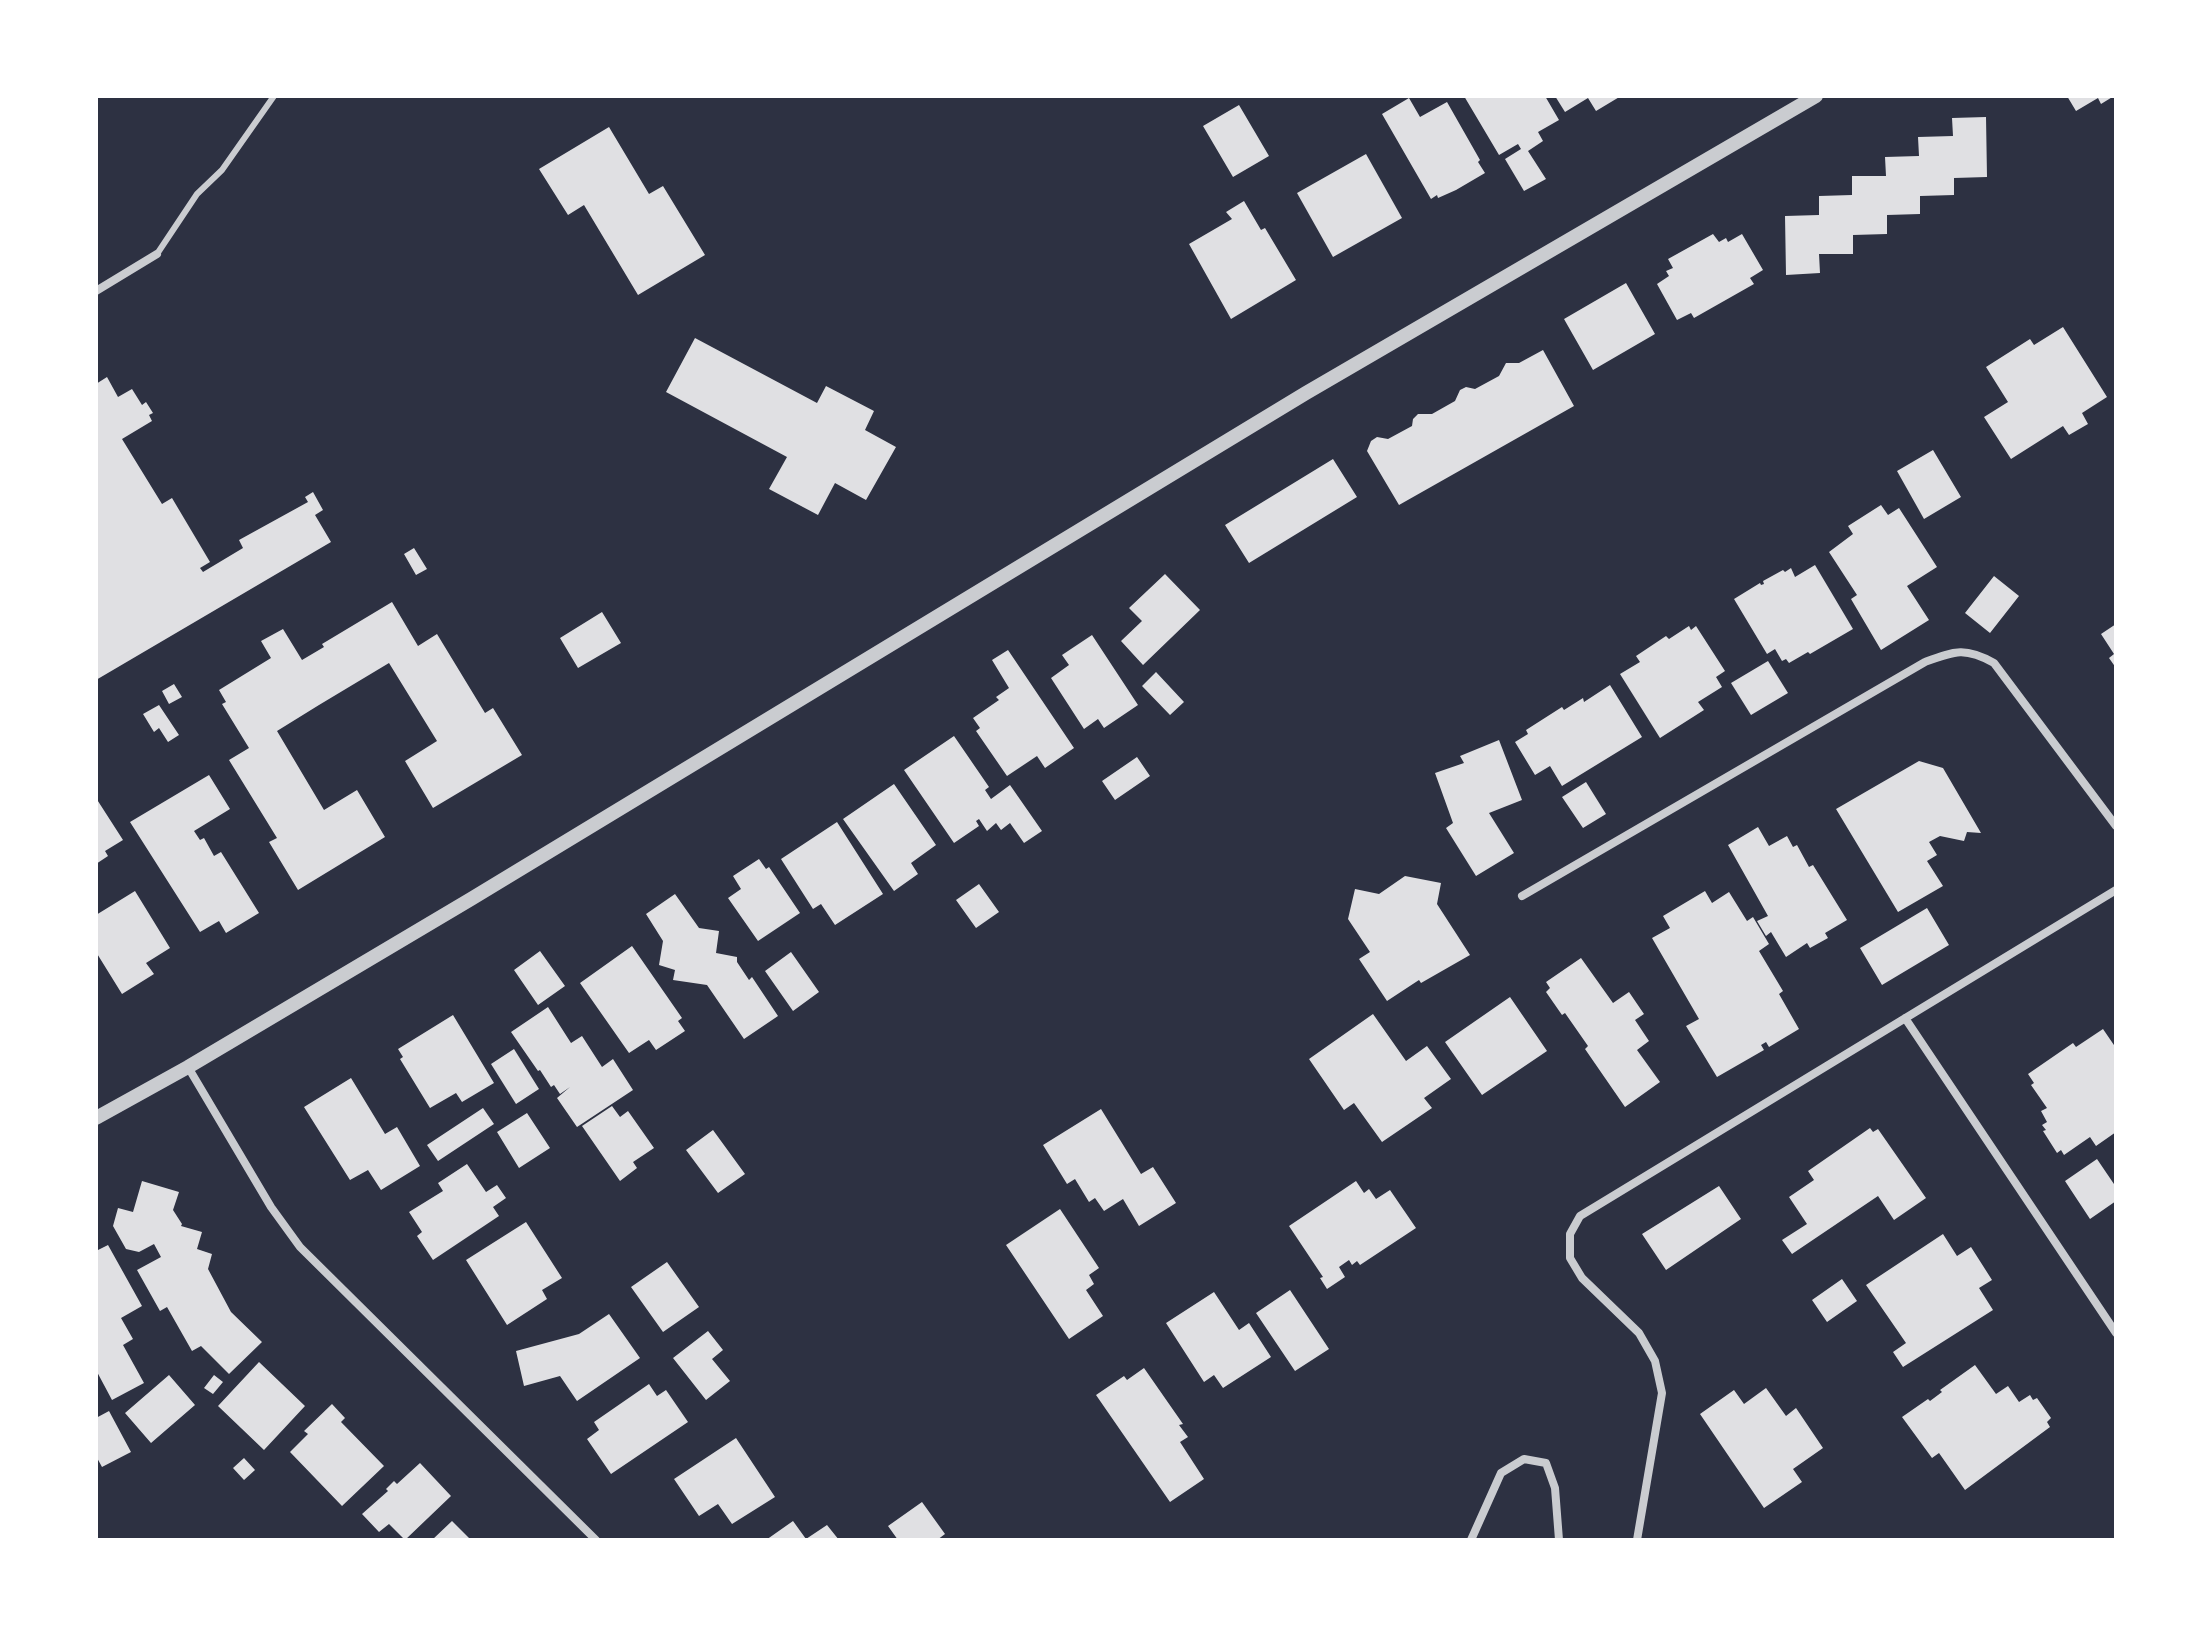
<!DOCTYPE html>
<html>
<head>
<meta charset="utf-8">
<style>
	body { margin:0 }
	#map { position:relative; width:2212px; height:1636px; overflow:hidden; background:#2d3142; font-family:"Golos Text",sans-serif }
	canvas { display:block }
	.frame { position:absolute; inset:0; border:98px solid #fff; pointer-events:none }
</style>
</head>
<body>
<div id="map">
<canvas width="2212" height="1636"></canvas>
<div class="frame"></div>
</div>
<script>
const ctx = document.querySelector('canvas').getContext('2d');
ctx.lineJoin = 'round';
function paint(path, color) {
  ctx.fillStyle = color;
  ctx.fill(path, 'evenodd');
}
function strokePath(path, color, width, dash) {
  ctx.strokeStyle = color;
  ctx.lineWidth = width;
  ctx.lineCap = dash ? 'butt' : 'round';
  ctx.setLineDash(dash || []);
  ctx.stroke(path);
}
paint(new Path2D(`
	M1464,96H1545L1559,120L1538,132L1543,141L1528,151L1546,179L1524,191L1505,159L1521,149L1518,144L1499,155Z
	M1555,96H1621L1596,111L1588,98L1565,112Z
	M2067,96H2114L2101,104L2098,98L2076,111Z
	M1409,98L1420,117L1447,102L1480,160L1478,162L1485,173L1456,190L1438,198L1437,195L1431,199L1382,114Z
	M1239,105L1269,156L1233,177L1203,126Z
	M1986,117L1987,177L1954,178V195L1920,196V214L1887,215V234L1853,235V254H1819L1820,273L1786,275L1785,216L1819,215V196L1852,195V176H1886L1885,157L1919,156L1918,137L1953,136L1952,118Z
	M609,127L649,194L663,186L705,255L638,295L584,205L568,215L539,169Z
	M1366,154L1402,218L1333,257L1297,193Z
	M1244,201L1261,230L1265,228L1296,280L1231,319L1189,244L1232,219L1226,212Z
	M1713,234L1719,242L1726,238L1728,242L1742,234L1763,270L1750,278L1754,284L1694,318L1691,313L1677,320L1657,284L1669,276L1666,271L1673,268L1668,259Z
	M1626,283L1655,334L1593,370L1564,319Z
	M2063,327L2107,397L2082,413L2088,424L2069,435L2063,426L2011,459L1984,417L2008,402L1986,367L2030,339L2034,345Z
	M695,338L817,403L826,386L874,411L865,430L896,447L866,500L835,483L818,515L769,489L787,457L666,392Z
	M1543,350L1574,406L1399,505L1367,451L1371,441L1377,437L1388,439L1412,426L1413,419L1418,414H1432L1455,401L1460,390L1466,387L1475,389L1499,376L1506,363H1519Z
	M107,377L118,397L132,389L142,405L146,402L153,413L149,415L152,421L122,439L162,504L172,498L210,562L200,568L203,572L243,548L239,540L308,502L305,497L313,492L323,510L315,515L331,542L96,680V384Z
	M1933,450L1961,497L1924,519L1897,471Z
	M1333,459L1357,497L1249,563L1225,525Z
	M1881,505L1888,515L1899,508L1937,567L1907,586L1929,620L1881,650L1851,599L1857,595L1829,552L1853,534L1848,526Z
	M414,548L427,569L416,575L404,554Z
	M1815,565L1853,629L1810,654L1808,652L1789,663L1786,659L1782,661L1775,649L1767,654L1734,599L1760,583L1761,585L1764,584L1763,581L1783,570L1785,572L1791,568L1795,577Z
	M1165,574L1200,610L1143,665L1121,641L1142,621L1129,608Z
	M1994,576L2019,596L1990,633L1965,613Z
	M392,602L418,646L437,634L485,713L493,708L522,755L433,808L405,761L437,741L389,663L319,705L277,731L324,810L357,790L385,837L298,890L269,842L277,838L229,760L249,748L222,704L226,702L219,690L271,658L261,641L283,629L302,660L324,647L322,644Z
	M602,612L621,643L578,668L560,638Z
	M2116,624V668L2109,658L2114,654L2101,634Z
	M1689,626L1691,630L1696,626L1725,671L1716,677L1722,687L1698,702L1704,710L1660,738L1620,674L1640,662L1636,656L1666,636L1669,639Z
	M1092,635L1138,705L1104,728L1098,719L1084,729L1051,678L1069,665L1062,655Z
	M1008,650L1074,748L1045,768L1037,756L1007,776L976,731L980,728L973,718L999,700L996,697L1009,688L992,660Z
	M1768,661L1788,693L1751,715L1731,683Z
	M1156,672L1184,702L1170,715L1142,686Z
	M174,684L182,697L169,704L162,691Z
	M1610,685L1642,737L1562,786L1550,766L1535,775L1515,742L1528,734L1526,730L1562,707L1564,710L1583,698L1584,702Z
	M159,705L179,735L168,742L159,728L154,732L143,714Z
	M954,736L989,787L985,790L991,799L1010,785L1042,831L1024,843L1010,823L1001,830L996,823L987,831L979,819L976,821L979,826L954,843L904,770Z
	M1499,740L1522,800L1489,813L1514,853L1476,876L1446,828L1453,823L1435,773L1464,763L1460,756Z
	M1137,757L1150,776L1115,800L1102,781Z
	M1919,761L1943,768L1981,833L1967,832L1964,841L1940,836L1929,842L1937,855L1927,861L1943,886L1898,912L1836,809Z
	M209,775L230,809L194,831L200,840L204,838L214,856L221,852L259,913L226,933L219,921L200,932L130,822Z
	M1586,782L1606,814L1583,828L1562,797Z
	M894,784L936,845L911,863L918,874L894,891L843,819Z
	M96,798L123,840L105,851L108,856L96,864Z
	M837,822L883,894L835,925L821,904L813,909L781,859Z
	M1758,827L1769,846L1787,836L1793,847L1797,845L1809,867L1813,865L1847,920L1825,933L1828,938L1810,948L1807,943L1786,957L1771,932L1766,936L1757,921L1768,916L1728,845Z
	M759,859L766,869L769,867L800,913L758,941L728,898L741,889L733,876Z
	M1405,876L1441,883L1437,904L1470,955L1421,983L1419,980L1387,1001L1359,959L1370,952L1348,919L1355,889L1379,894Z
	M979,884L999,912L976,928L956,900Z
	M135,891L170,948L146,963L154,974L122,994L96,952V915Z
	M1705,891L1712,903L1729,892L1747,921L1753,917L1769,944L1759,951L1783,991L1779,994L1799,1029L1769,1047L1766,1042L1761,1045L1764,1050L1717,1077L1686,1026L1699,1019L1652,938L1670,928L1663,916Z
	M675,894L699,928L719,931L716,953L737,957V962L749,980L752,977L778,1016L744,1039L707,985L673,980L675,970L659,965L663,941L646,914Z
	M1927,908L1949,945L1882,985L1860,948Z
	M632,946L682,1018L678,1021L685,1031L656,1050L649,1040L629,1053L580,983Z
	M540,951L565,986L538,1005L514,970Z
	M791,952L819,992L793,1011L765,971Z
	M1581,958L1613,1003L1629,992L1644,1014L1635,1020L1649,1041L1637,1050L1660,1082L1625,1107L1585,1049L1588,1046L1565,1013L1562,1015L1546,992L1550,988L1546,982Z
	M1510,997L1547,1051L1482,1095L1445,1042Z
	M548,1007L571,1043L582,1036L602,1067L613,1059L633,1090L577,1127L557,1098L570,1087L560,1094L554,1085L551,1087L540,1070L538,1071L511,1032Z
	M1373,1014L1406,1061L1427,1046L1451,1079L1424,1098L1432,1108L1382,1142L1354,1103L1344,1110L1309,1059Z
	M453,1015L494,1083L462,1102L456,1093L430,1108L400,1059L403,1057L398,1049Z
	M2103,1029L2116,1048V1132L2096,1146L2090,1137L2064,1155L2061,1150L2057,1153L2043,1131L2046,1130L2042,1125L2047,1122L2041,1111L2047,1108L2031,1085L2034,1083L2028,1074L2073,1043L2076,1047Z
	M514,1049L539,1089L516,1104L491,1064Z
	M351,1078L385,1134L397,1127L420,1166L381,1190L368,1170L350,1180L304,1107Z
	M612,1106L620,1117L628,1111L654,1148L633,1162L637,1168L620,1181L582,1126Z
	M483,1108L494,1124L438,1161L427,1145Z
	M1101,1109L1141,1174L1153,1167L1176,1203L1139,1226L1123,1199L1104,1211L1095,1198L1089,1202L1075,1179L1067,1184L1043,1145Z
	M527,1113L550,1148L519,1168L497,1132Z
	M1870,1128L1873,1132L1878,1129L1926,1198L1894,1220L1878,1196L1792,1254L1782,1240L1807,1224L1789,1197L1814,1180L1808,1171Z
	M713,1130L745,1174L718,1193L686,1150Z
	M2097,1159L2116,1187V1201L2090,1219L2065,1181Z
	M467,1164L486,1192L497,1185L506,1198L493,1207L499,1216L433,1260L417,1236L422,1232L409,1212L443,1191L438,1183Z
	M142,1181L179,1192L173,1210L182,1224L181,1226L202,1232L197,1249L212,1254L208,1269L231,1312L262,1342L229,1374L201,1346L192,1351L167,1307L160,1311L137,1270L161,1257L154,1244L139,1252L126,1249L113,1226L118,1208L133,1212Z
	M1356,1181L1364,1193L1369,1189L1376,1199L1390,1190L1416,1228L1360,1265L1357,1261L1352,1265L1349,1260L1339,1267L1345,1277L1327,1289L1320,1278L1323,1277L1289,1226Z
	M1719,1186L1741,1219L1666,1270L1642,1234Z
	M1060,1209L1099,1268L1089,1275L1094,1284L1086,1290L1103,1316L1069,1339L1006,1245Z
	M526,1222L562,1278L542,1290L547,1299L507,1325L466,1260Z
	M1943,1234L1957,1256L1971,1247L1992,1280L1979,1288L1993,1310L1903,1367L1893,1352L1906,1343L1866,1285Z
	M108,1245L142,1306L121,1318L133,1339L123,1345L144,1383L112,1400L96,1370V1251Z
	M667,1262L699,1307L663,1332L631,1287Z
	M1842,1279L1857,1301L1827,1322L1812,1300Z
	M1290,1290L1329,1349L1295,1371L1256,1313Z
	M1214,1292L1239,1330L1249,1323L1271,1357L1223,1388L1214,1375L1204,1382L1166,1323Z
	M609,1314L640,1358L577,1401L560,1376L524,1386L516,1351L579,1334Z
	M708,1331L723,1350L712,1359L730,1381L706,1400L673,1358Z
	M259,1362L305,1406L264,1450L218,1406Z
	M1975,1365L1996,1394L2008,1386L2019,1402L2030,1395L2033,1400L2037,1398L2051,1418L2047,1422L2050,1427L1965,1490L1939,1453L1932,1458L1902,1417L1928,1399L1930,1401L1942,1392L1940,1390Z
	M1144,1368L1183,1424L1179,1425L1188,1437L1180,1442L1204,1479L1170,1502L1096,1395L1124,1376L1127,1380Z
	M169,1375L195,1405L151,1443L125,1413Z
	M214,1375L223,1382L213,1394L204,1388Z
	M649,1384L657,1396L666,1390L688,1422L611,1474L587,1439L599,1430L594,1422Z
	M1766,1388L1786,1416L1796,1408L1823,1448L1793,1469L1802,1482L1764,1508L1700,1414L1734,1390L1744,1404Z
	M332,1404L345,1418L341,1422L384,1466L342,1506L290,1452L308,1434L304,1431Z
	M109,1411L131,1452L102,1467L96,1456V1418Z
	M736,1438L775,1497L732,1524L718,1504L699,1516L674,1479Z
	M244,1458L255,1470L244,1480L233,1468Z
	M420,1463L451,1496L405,1540L389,1524L379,1532L362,1514L388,1491L386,1489L394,1481L397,1484Z
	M922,1502L945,1534L937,1540H898L888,1526Z
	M452,1521L471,1540H432Z
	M793,1521L806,1539L827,1525L839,1540H766Z`), '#e0e0e3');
strokePath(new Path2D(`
	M157,254L197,194L222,170L274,96`), '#caccd0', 6);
strokePath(new Path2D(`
	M96,291L157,254
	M1522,896L1925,662C1955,651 1965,647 1994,663L2116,826
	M1905,1018L2116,1333
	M188,1067L271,1207L300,1247L596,1540
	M1471,1540L1501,1473L1524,1459L1546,1463L1555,1488L1559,1540
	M1637,1540L1662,1393L1655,1361L1639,1333L1582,1278L1570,1258V1234L1580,1216L2116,890`), '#caccd0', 8);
strokePath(new Path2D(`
	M96,1118L188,1067L471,899L1306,393L1816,96`), '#caccd0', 14);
</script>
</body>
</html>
